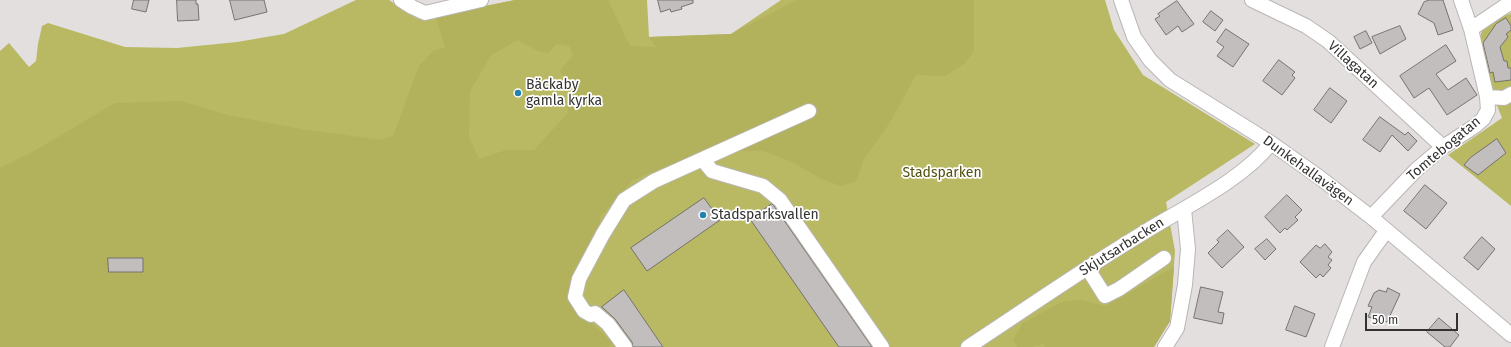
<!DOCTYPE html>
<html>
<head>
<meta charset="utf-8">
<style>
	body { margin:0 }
	#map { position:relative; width:1511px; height:347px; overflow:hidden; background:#e3dfde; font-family:"Fira Sans",sans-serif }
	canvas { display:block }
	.scale { position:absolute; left:1365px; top:313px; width:93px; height:18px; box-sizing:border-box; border:2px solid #333231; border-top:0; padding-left:5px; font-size:12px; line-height:14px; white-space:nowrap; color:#333231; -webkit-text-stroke:3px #fff; paint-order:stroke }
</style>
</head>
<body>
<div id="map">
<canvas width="1511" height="347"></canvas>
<div class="scale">50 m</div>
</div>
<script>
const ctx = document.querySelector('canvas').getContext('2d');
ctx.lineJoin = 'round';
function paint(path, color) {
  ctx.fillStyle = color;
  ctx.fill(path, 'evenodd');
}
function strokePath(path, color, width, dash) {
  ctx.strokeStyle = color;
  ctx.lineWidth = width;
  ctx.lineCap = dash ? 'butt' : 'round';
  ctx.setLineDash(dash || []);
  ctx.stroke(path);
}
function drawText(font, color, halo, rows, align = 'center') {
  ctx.font = font + ' "Fira Sans",sans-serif';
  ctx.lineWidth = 3.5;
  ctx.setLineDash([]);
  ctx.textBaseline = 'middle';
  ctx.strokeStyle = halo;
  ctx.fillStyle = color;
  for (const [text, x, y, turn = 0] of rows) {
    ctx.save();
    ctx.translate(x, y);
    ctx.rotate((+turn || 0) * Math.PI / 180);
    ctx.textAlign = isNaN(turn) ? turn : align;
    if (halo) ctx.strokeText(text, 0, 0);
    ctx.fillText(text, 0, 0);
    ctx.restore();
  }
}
paint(new Path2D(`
	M356,0H389L418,19L515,0H647L649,37L731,34L781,0H1105L1114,30L1143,75L1255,144L1166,202L1175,251L1170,321L1154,347H0V51L9,43L29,67L36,61L38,44L42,26L48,23L125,47L177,48L237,42L284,34Z
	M1511,13V206L1448,155L1502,118C1495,99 1471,45 1484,27C1490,19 1502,17 1511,13Z`), '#b8b962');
paint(new Path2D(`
	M515,0H608L630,46L656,47L649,37L731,34L797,0H974V51L965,63L945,76L916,75L889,124L864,159L856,181L841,186L822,179L790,161L763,151H706L633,180L600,217L598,239L577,309L613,343L609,347H0V168L38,149L115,103L180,101L228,115L301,129L381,140L393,136L419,66L434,50L445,48L436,17ZM518,40L538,51L548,53L557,44L569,46L573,55L560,71L571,89L567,114L534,150H506L479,159L469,137L470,91L491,55Z
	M1174,267L1170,321L1154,347H1045L1044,344L1032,347H1017L1013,340L1023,323L1062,302L1080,300L1106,306Z`), '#b1b25b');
const building = new Path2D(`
	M134,0H149L146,12L132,9Z
	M177,0H196V4H198L199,20L178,21Z
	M230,0H264L267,12L235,20Z
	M658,0H693V3L681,7L682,9L671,12L670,9L661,12Z
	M1430,0H1443L1453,30L1438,35L1434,23L1418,14L1424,2Z
	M1177,1L1194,24L1182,32L1178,26L1166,35L1155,19L1160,16L1158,14Z
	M1211,11L1223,20L1215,31L1203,22Z
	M1506,18L1511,26V30L1506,34L1508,37L1500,47L1504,61H1507L1508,68H1511V80L1495,82L1493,72L1490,73L1483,43L1496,24Z
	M1400,26L1406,39L1380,54L1372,37Z
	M1226,29L1249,44L1233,67L1217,56L1224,47L1217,42Z
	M1366,31L1372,43L1360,49L1354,37Z
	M1446,45L1456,61L1436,74L1448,90L1466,78L1477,95L1447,115L1429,88L1414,98L1400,76Z
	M1279,60L1295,72L1292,75L1295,78L1282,95L1263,81Z
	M1330,88L1347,101L1331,123L1314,110Z
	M1380,117L1405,135L1408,132L1417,141L1408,151L1392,135L1380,152L1363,140Z
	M1497,139L1506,153L1478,175L1464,165L1470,158Z
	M1425,185L1447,203L1426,229L1404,211Z
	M1287,195L1302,210L1295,217L1298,220L1287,230L1285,228L1280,233L1265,217Z
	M704,198L720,220L647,271L631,248Z
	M772,204L774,206L872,347H839L750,219Z
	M1228,230L1244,247L1222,268L1208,253L1219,242L1217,240Z
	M1482,237L1495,249L1478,270L1464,258Z
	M1267,239L1276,249L1265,260L1255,249Z
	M1325,244L1332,252L1328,257L1332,260L1328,265L1331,268L1323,277L1320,274L1316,278L1300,262L1316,245L1320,248Z
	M108,258H143V272H109Z
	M1201,287L1223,292L1218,312L1224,313L1222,324L1194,318Z
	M1388,288L1400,294L1387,322L1368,317L1372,307L1368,306L1374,293L1379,290L1386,292Z
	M624,290L663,347H633L632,342L615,319L602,307Z
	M1295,306L1315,314L1306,337L1286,330Z
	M1439,318L1459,335L1450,347H1445L1427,332Z`);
paint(building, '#c2bebe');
strokePath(building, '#757272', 1);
const minor = new Path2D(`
	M401,0L412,7L425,13L481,0
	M1121,0L1134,37L1150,60L1170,80L1271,143L1319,177L1371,217L1511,335
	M1252,0L1306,26L1328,41L1443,147
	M1471,29L1511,2
	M1487,97L1504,98L1511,94
	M703,160L712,171L763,186L780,200L882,347
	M1371,217L1417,169L1443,147L1475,126L1483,119L1488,110L1487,97L1471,29L1461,0
	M1088,269L1105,296L1119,289L1164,258
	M625,347L608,324L595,313L591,315L584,311L575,297L579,279L603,234L624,200L654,181L809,111
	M968,347C1026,309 1083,269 1143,233C1183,208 1243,180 1271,143
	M1165,347L1177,328L1185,285L1188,249L1184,209
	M1332,347L1364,262L1386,231`);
strokePath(minor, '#b9b6b4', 16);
strokePath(minor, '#fff', 14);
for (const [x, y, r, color] of [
	[518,93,4,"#2382ae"],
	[703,215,4,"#2382ae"]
]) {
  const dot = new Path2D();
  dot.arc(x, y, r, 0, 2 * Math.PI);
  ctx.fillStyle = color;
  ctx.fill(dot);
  strokePath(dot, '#fff', 1.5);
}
drawText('14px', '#333231', '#fff', [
	["Villagatan",1353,65,42],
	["Tomtebogatan",1444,149,-40],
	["Dunkehallavägen",1308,171,36],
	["Skjutsarbacken",1122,247,-32]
]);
drawText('14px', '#333231', '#fff', [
	["Bäckaby",526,85],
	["gamla kyrka",526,101],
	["Stadsparksvallen",711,215]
], 'left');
drawText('14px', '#51510e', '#fff', [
	["Stadsparken",942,173]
]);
</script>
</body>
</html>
